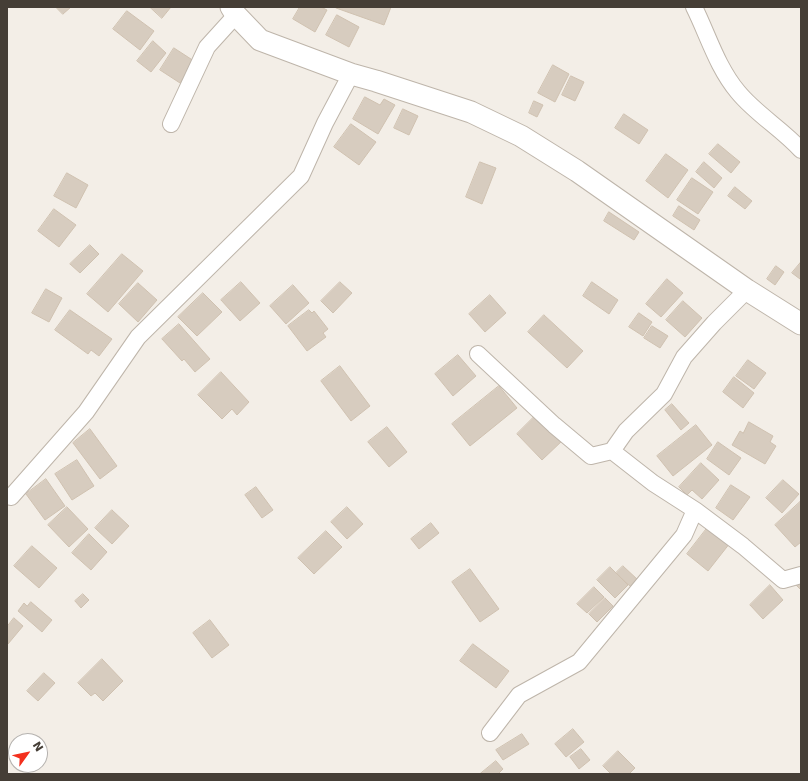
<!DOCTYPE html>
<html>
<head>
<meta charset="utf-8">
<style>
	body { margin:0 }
	#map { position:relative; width:808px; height:781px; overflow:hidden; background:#f3eee7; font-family:"DejaVu Sans",sans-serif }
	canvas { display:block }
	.frame { position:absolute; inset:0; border:8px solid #453e36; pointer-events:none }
	.north { position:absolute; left:8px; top:733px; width:40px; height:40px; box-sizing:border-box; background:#fff; border:1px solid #b5b2af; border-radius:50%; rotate:57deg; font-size:11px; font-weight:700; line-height:16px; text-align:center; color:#453e36 }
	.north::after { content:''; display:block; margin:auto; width:14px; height:18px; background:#f3301e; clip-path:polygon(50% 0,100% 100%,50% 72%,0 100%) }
</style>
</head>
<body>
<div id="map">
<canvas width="808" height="781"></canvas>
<div class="frame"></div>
<div class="north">N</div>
</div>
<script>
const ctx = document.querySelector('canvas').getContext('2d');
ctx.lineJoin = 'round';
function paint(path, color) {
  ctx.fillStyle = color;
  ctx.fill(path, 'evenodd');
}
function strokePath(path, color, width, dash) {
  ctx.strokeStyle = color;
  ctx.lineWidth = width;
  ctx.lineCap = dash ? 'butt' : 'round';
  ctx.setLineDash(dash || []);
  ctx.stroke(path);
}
const building = new Path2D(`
	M56,7H71L63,14Z
	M150,7H171L162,18Z
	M300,7H321L327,10L315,32L293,19Z
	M336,7H391L384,25L336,8Z
	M127,11L154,31L140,50L113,29Z
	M337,15L359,27L349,47L326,35Z
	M153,41L166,53L151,72L137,61Z
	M174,48L194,61L180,83L160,70Z
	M553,65L569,74L555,102L538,93Z
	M571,76L584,82L575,101L562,95Z
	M365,97L380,105L384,99L395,105L378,134L353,119Z
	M534,101L543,105L537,117L529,113Z
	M403,109L418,116L409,135L394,128Z
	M624,114L648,130L639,144L615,128Z
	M351,124L376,142L359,165L334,147Z
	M718,144L740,162L731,173L709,154Z
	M666,154L688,170L668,198L646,181Z
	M480,162L496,168L482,204L466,197Z
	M704,162L722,178L714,188L696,172Z
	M67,173L88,185L76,208L54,196Z
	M692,178L713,192L698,214L677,200Z
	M735,187L752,201L745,209L728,196Z
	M679,206L700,220L694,230L673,216Z
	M54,209L76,225L59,247L38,231Z
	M609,212L639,232L634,240L604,221Z
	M90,245L99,254L80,273L70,264Z
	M122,254L143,271L108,312L87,294Z
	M801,262V278L800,279L792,273Z
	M776,266L784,272L775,285L767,279Z
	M667,279L683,293L661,317L646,304Z
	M241,282L260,303L240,321L221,300Z
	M340,282L352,293L333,313L321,301Z
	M592,282L618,300L609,314L583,296Z
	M138,283L157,300L138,322L119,304Z
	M293,285L309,303L286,324L270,306Z
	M46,289L62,298L49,322L32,313Z
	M203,293L222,312L197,336L178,317Z
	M490,295L506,313L485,332L469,314Z
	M683,301L702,318L685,337L666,320Z
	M70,310L112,339L99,356L91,350L88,354L55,330Z
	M309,310L312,313L314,311L328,329L323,333L326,337L307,351L288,326Z
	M639,313L652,322L643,336L629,327Z
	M544,315L583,351L567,368L528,332Z
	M179,324L210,359L195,372L184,359L182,361L162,339Z
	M652,326L668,336L660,348L644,338Z
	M458,355L476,376L453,396L435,374Z
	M748,360L766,373L754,389L736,376Z
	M340,366L370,406L351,421L321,381Z
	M221,372L249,402L237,415L232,409L222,419L198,395Z
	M734,377L754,393L743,408L723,392Z
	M499,386L517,408L470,446L452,424Z
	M672,404L689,423L681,430L665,410Z
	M537,414L563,440L542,460L517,434Z
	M749,422L773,436L770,442L776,446L765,464L732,445L740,431L743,433Z
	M696,425L712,445L673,476L657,456Z
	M387,427L407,452L389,467L368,442Z
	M90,429L117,466L100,479L73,443Z
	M718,442L741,458L729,475L707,459Z
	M77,460L94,486L72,500L55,474Z
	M701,463L719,480L702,499L692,490L687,495L679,487Z
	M46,479L65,506L45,520L26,494Z
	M783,480L799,494L782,513L766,498Z
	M731,485L750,497L733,520L716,508Z
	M256,487L273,510L262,518L245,495Z
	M800,502L801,504V542L795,547L775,525Z
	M67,507L88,529L69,547L48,525Z
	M347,507L363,524L347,539L331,522Z
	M112,510L129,526L112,544L95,528Z
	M431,523L439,533L419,549L411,539Z
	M708,527L730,543L708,571L687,554Z
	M326,531L342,547L314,574L298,558Z
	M89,534L107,552L91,570L72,553Z
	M32,546L57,568L39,588L14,566Z
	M623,566L638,580L631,587L616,573Z
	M610,567L628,585L615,598L597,580Z
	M470,569L499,609L480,622L452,582Z
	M801,578V588L800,589L795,584Z
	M770,585L783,600L763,619L750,605Z
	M594,587L604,597L587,613L577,604Z
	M83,594L89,600L81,608L75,601Z
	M605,598L613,606L597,622L589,614Z
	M31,602L52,620L42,632L18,611L24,603L27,606Z
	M14,618L23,626L8,644L7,627Z
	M210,620L229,645L212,658L193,633Z
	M473,644L509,671L496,688L460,661Z
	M102,659L123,681L103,701L95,693L91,696L78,683Z
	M44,673L55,683L38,701L27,691Z
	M573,729L584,742L566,757L555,744Z
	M522,734L529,744L503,760L496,750Z
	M581,749L590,760L579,769L570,757Z
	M618,751L635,768L629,774H611L603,766Z
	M496,761L503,769L498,774H480Z`);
paint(building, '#d7ccbf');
strokePath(building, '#cfc1b0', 1);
const minor = new Path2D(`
	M694,7C708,35 717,67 738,92C756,114 782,129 801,150
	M171,124L207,47L236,15
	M478,354L554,425L591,456L612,451
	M11,497L86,412L138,337L301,176L325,123L351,74
	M695,510L743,546L783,580L801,575
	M490,733L519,695L579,662L684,535L695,510L653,483L612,451L626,431L664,394L684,357L714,323L747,290`);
const tertiary = new Path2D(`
	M231,7L236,15L260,40L351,74L376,81L471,112L521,136L577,171L747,290L801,324`);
strokePath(minor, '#beb5aa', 18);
strokePath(tertiary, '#beb5aa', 23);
strokePath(minor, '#fff', 16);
strokePath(tertiary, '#fff', 21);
</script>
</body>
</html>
